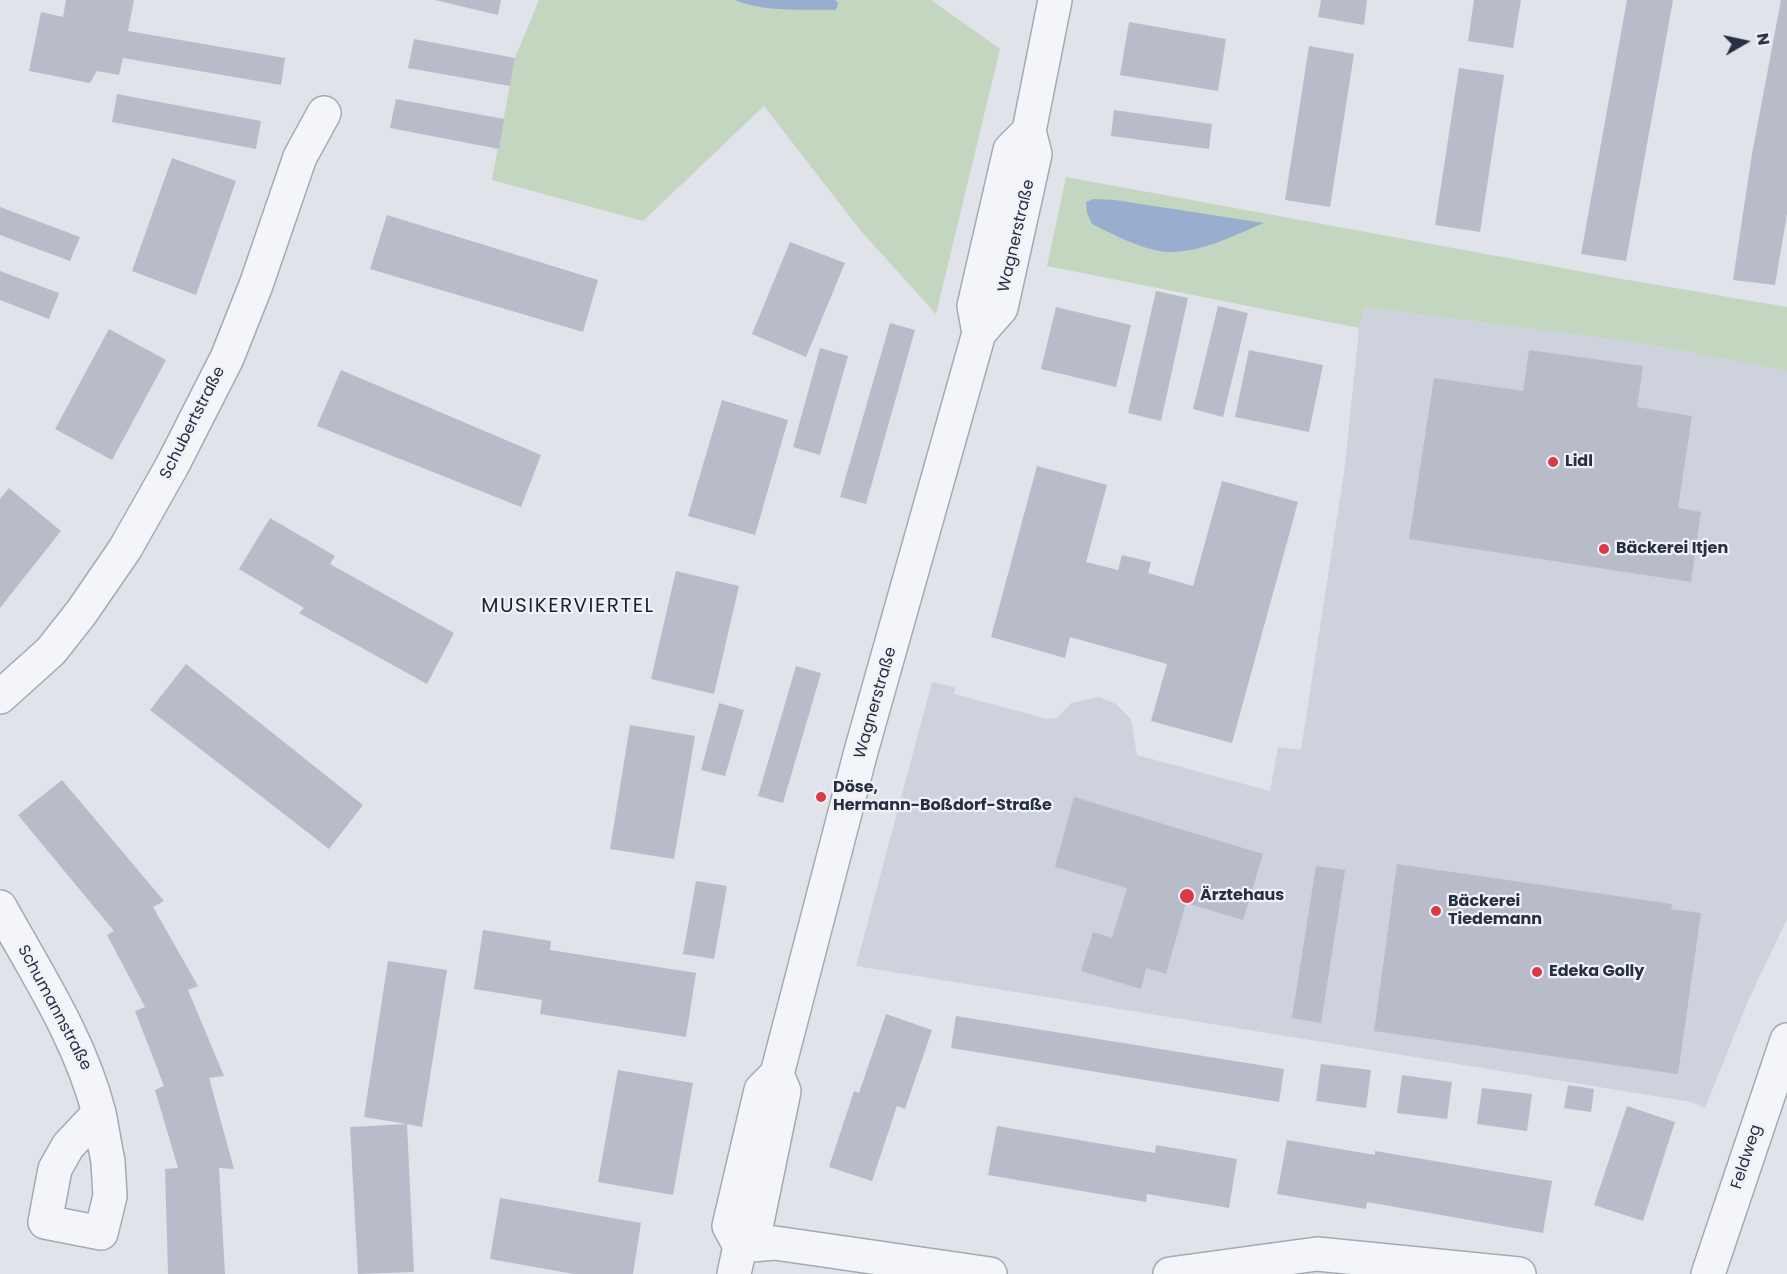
<!DOCTYPE html>
<html>
<head>
<meta charset="utf-8">
<style>
	body { margin:0 }
	#map { position:relative; width:1787px; height:1274px; overflow:hidden; background:#e0e3ea; font-family:Poppins,sans-serif }
	canvas { display:block }
	.north { position:absolute; left:1715px; top:12px; width:60px; height:60px; -webkit-text-stroke:4px #f0f2f8; paint-order:stroke; rotate:81deg; font-size:16px; font-weight:700; line-height:24px; text-align:center; color:#272f43 }
	.north::after { content:''; display:block; margin:auto; width:21px; height:27px; background:#272f43; clip-path:polygon(50% 0,100% 100%,50% 72%,0 100%) }
</style>
</head>
<body>
<div id="map">
<canvas width="1787" height="1274"></canvas>
<div class="north">N</div>
</div>
<script>
const ctx = document.querySelector('canvas').getContext('2d');
ctx.lineJoin = 'round';
function paint(path, color) {
  ctx.fillStyle = color;
  ctx.fill(path, 'evenodd');
}
function strokePath(path, color, width, dash) {
  ctx.strokeStyle = color;
  ctx.lineWidth = width;
  ctx.lineCap = dash ? 'butt' : 'round';
  ctx.setLineDash(dash || []);
  ctx.stroke(path);
}
function drawText(font, color, halo, rows, align = 'center') {
  ctx.font = font + ' Poppins,sans-serif';
  ctx.lineWidth = 4.5;
  ctx.setLineDash([]);
  ctx.textBaseline = 'middle';
  ctx.strokeStyle = halo;
  ctx.fillStyle = color;
  for (const [text, x, y, turn = 0] of rows) {
    ctx.save();
    ctx.translate(x, y);
    ctx.rotate((+turn || 0) * Math.PI / 180);
    ctx.textAlign = isNaN(turn) ? turn : align;
    if (halo) ctx.strokeText(text, 0, 0);
    ctx.fillText(text, 0, 0);
    ctx.restore();
  }
}
paint(new Path2D(`
	M1364,307L1646,344L1787,371V919L1748,1001L1705,1108L1691,1102L856,966L932,682L955,687L954,694L1047,719L1057,718L1071,703L1099,697L1116,704L1131,719L1137,755L1270,791L1278,747L1301,750L1345,466L1359,328Z`), '#ced2dd');
paint(new Path2D(`
	M539,0H931L1000,49L936,314L861,231L764,106L643,221L492,180L515,58Z
	M1066,177L1622,279L1787,307V371L1646,344L1364,307L1359,328L1047,266Z`), '#c4d5c0');
paint(new Path2D(`
	M735,0H835L838,3L836,10C805,9 765,13 735,0Z
	M1093,199L1115,200L1264,223C1235,235 1203,252 1171,252C1149,253 1112,234 1092,224L1087,213L1086,202Z`), '#98aece');
paint(new Path2D(`
	M66,0H134L128,31L285,58L281,85L123,58L119,75L97,71L90,83L29,71L41,12L63,17Z
	M435,0H501L498,15Z
	M1321,0H1367L1364,25L1318,17Z
	M1474,0H1521L1513,48L1468,41Z
	M1627,0H1673L1626,261L1581,254Z
	M1781,0H1787V214L1775,285L1733,280L1752,154Z
	M1129,22L1226,39L1218,91L1120,75Z
	M414,39L515,58L510,86L408,68Z
	M1309,46L1354,54L1330,207L1285,200Z
	M1459,68L1504,75L1480,232L1435,225Z
	M117,94L261,121L256,149L112,122Z
	M396,99L504,119L499,149L390,128Z
	M1114,110L1212,124L1209,149L1111,136Z
	M172,158L236,181L196,295L132,271Z
	M0,207L80,237L70,261L0,235Z
	M387,215L598,280L583,332L370,269Z
	M790,242L845,263L806,357L752,334Z
	M0,271L59,293L49,319L0,300Z
	M1156,291L1188,298L1161,421L1128,413Z
	M1218,306L1248,313L1223,417L1193,409Z
	M1056,307L1131,325L1116,387L1041,369Z
	M890,323L915,330L866,504L840,497Z
	M109,329L166,360L112,460L55,429Z
	M820,348L848,356L820,455L793,447Z
	M1249,350L1323,365L1309,432L1235,417Z
	M1529,350L1643,366L1637,407L1692,416L1678,508L1701,512L1691,582L1409,539L1434,378L1523,391Z
	M341,370L541,455L521,507L317,426Z
	M722,400L788,420L755,535L688,516Z
	M1037,466L1107,485L1086,562L1118,570L1122,555L1151,562L1148,573L1193,586L1222,481L1298,502L1232,743L1151,721L1167,664L1070,637L1065,658L991,637Z
	M9,488L61,531L0,608V499Z
	M270,518L335,556L330,564L454,633L427,684L299,613L304,608L239,569Z
	M676,571L739,586L714,694L651,679Z
	M186,664L363,805L329,849L150,710Z
	M796,666L821,673L783,803L758,796Z
	M719,703L744,710L725,776L701,770Z
	M630,725L695,736L674,859L610,849Z
	M62,780L164,901L153,907L198,986L188,990L224,1076L209,1078L234,1169L219,1168L225,1274H168L165,1169L178,1168L155,1090L164,1086L135,1011L145,1007L107,935L114,931L18,815Z
	M1074,797L1263,854L1243,920L1186,903L1166,974L1146,968L1141,989L1081,971L1093,932L1112,938L1127,888L1055,867Z
	M1397,864L1672,904L1671,909L1701,913L1678,1074L1374,1031Z
	M1316,866L1345,870L1321,1023L1292,1018Z
	M696,881L727,886L714,959L683,954Z
	M483,930L551,941L550,950L696,973L686,1037L540,1014L542,1000L474,989Z
	M388,961L447,970L422,1127L407,1124L414,1272L358,1274L350,1127L407,1124L364,1117Z
	M886,1014L932,1030L905,1109L897,1106L872,1181L829,1167L854,1091L859,1093Z
	M956,1016L1284,1069L1279,1102L951,1048Z
	M1321,1064L1371,1070L1366,1108L1316,1101Z
	M618,1070L693,1083L673,1195L598,1182Z
	M1402,1075L1452,1082L1447,1119L1397,1113Z
	M1568,1085L1594,1089L1591,1112L1564,1108Z
	M1482,1088L1532,1094L1527,1131L1477,1124Z
	M1627,1106L1675,1122L1643,1221L1594,1205Z
	M997,1126L1155,1153L1156,1145L1237,1159L1229,1208L1147,1194L1146,1202L988,1175Z
	M1287,1140L1375,1155V1151L1552,1181L1543,1233L1367,1202L1366,1209L1277,1194Z
	M500,1198L641,1223L633,1274H574L490,1259Z`), '#b7bcc8');
const minor = new Path2D(`
	M979,333L1001,308L1035,154L1029,131L1055,0
	M0,697L51,651L81,613L125,549L172,466L227,358L256,285L300,157L324,113
	M0,907C37,974 80,1039 99,1113
	M99,1113L108,1162L110,1196L101,1233L45,1222L55,1169L68,1146Z
	M740,1246L729,1226L761,1090L777,1074L860,755L979,333L974,306L1010,150L1029,131
	M740,1246L775,1243L990,1274
	M734,1274L740,1246L756,1227L784,1091L777,1074
	M1170,1274L1317,1254L1519,1274
	M1708,1274L1787,1040`);
strokePath(minor, '#a5a9b5', 36);
strokePath(minor, '#f3f5f8', 33);
for (const [x, y, r, color] of [
	[1553,462,6,"#db3945"],
	[1604,549,6,"#db3945"],
	[821,797,6,"#db3945"],
	[1187,896,8,"#db3945"],
	[1436,911,6,"#db3945"],
	[1537,972,6,"#db3945"]
]) {
  const dot = new Path2D();
  dot.arc(x, y, r, 0, 2 * Math.PI);
  ctx.fillStyle = color;
  ctx.fill(dot);
  strokePath(dot, '#f0f2f8', 2);
}
drawText('16px', '#272f43', '#f0f2f8', [
	["Wagnerstraße",1017,236,-77],
	["Schubertstraße",193,423,-63],
	["Wagnerstraße",876,703,-74],
	["Schumannstraße",54,1008,62],
	["Feldweg",1747,1157,-72]
]);
drawText('bold 16px', '#272f43', '#f0f2f8', [
	["Lidl",1565,462],
	["Bäckerei Itjen",1616,549],
	["Döse,",833,788],
	["Hermann-Boßdorf-Straße",833,806],
	["Ärztehaus",1200,896],
	["Bäckerei",1448,902],
	["Tiedemann",1448,920],
	["Edeka Golly",1549,972]
], 'left');
ctx.letterSpacing = '1.5px';
drawText('20px', '#192034', '#f0f2f8', [
	["MUSIKERVIERTEL",568,607]
]);
ctx.letterSpacing = '0px';
</script>
</body>
</html>
